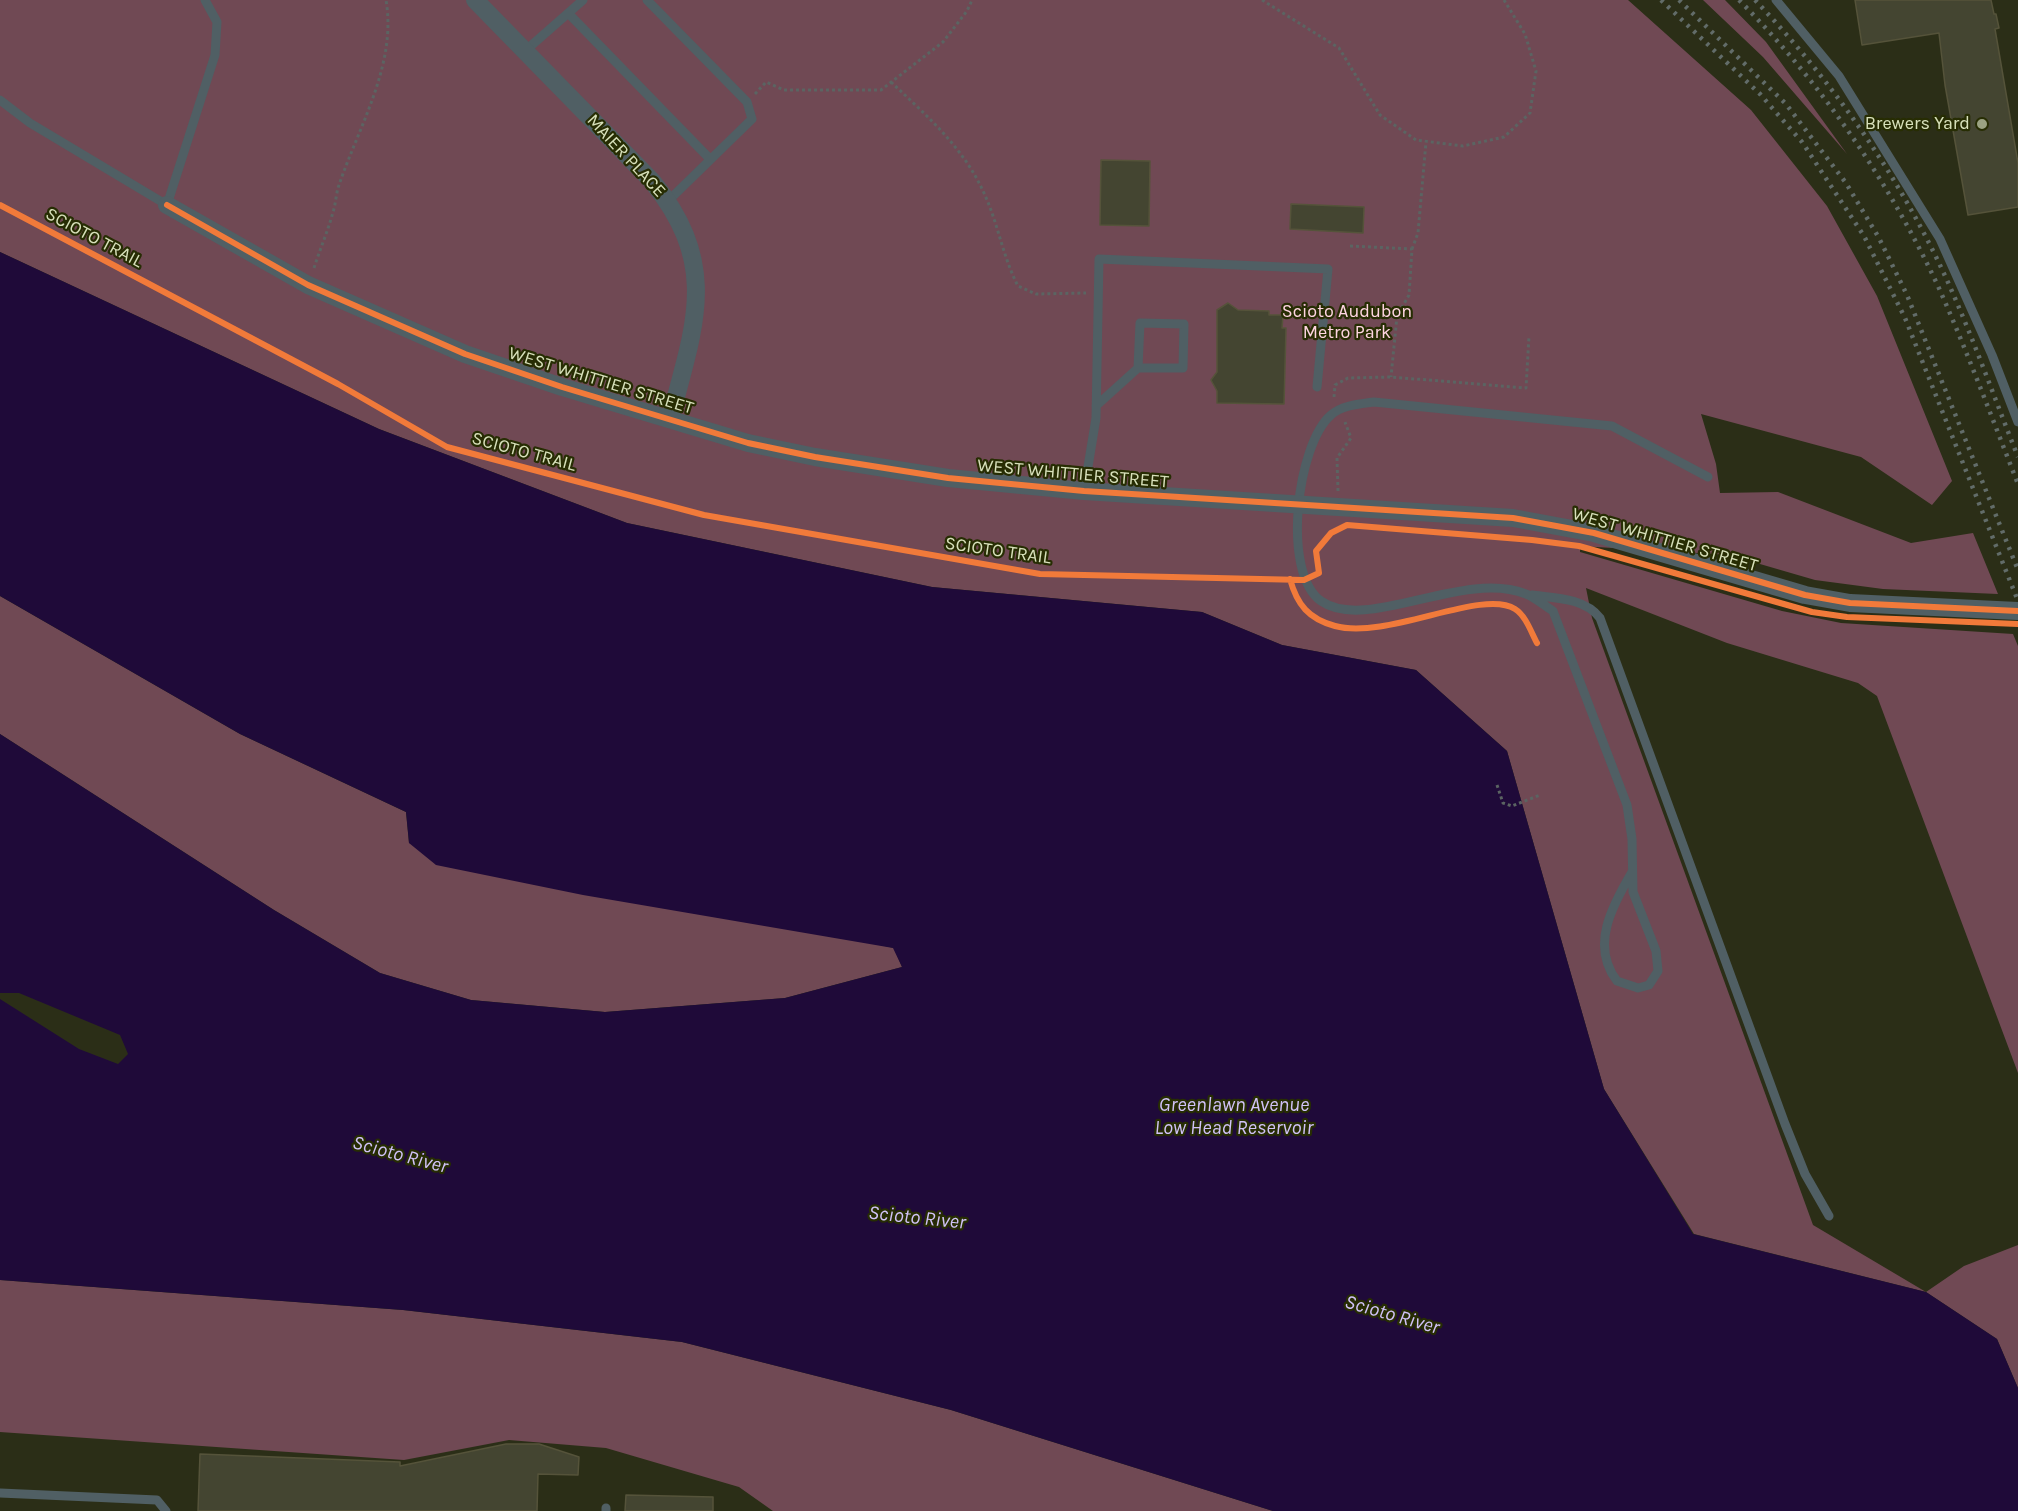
<!DOCTYPE html>
<html>
<head>
<meta charset="utf-8">
<style>
	body { margin:0 }
	canvas { display:block; background:#2b2e17 }
</style>
</head>
<body>
<canvas width="2018" height="1511"></canvas>
<script>
const ctx = document.querySelector('canvas').getContext('2d');
ctx.lineJoin = 'round';
function paint(path, color) {
  ctx.fillStyle = color;
  ctx.fill(path, 'evenodd');
}
function strokePath(path, color, width, dash) {
  ctx.strokeStyle = color;
  ctx.lineWidth = width;
  ctx.lineCap = dash ? 'butt' : 'round';
  ctx.setLineDash(dash || []);
  ctx.stroke(path);
}
function drawText(font, color, halo, rows, align = 'center') {
  ctx.font = font + ' Karla,sans-serif';
  ctx.lineWidth = 4.5;
  ctx.setLineDash([]);
  ctx.textBaseline = 'middle';
  ctx.strokeStyle = halo;
  ctx.fillStyle = color;
  for (const [text, x, y, turn = 0] of rows) {
    ctx.save();
    ctx.translate(x, y);
    ctx.rotate((+turn || 0) * Math.PI / 180);
    ctx.textAlign = isNaN(turn) ? turn : align;
    if (halo) ctx.strokeText(text, 0, 0);
    ctx.fillText(text, 0, 0);
    ctx.restore();
  }
}
paint(new Path2D(`
	M0,0H1628L1751,110L1827,206L1877,296L1952,481L1932,505L1861,457L1701,414L1716,464L1720,493L1778,492L1911,543L1973,533L1998,594L1883,589L1815,580L1729,555L1580,546V552L1782,611L1841,623L2013,634L2018,646V1073L1877,696L1858,683L1727,643L1586,588L1592,618L1813,1225L1926,1292L1964,1266L2018,1245V1388L1997,1339L1926,1292L1694,1234L1604,1089L1507,751L1416,670L1282,645L1202,612L932,587L627,523L379,429L0,252Z
	M1703,0H1725L1766,42L1847,154L1763,57Z
	M0,596L240,734L406,812L409,843L894,948L902,967L785,998L605,1012L471,1000L380,973L274,910L0,734Z
	M0,1280L403,1310L682,1342L951,1410L1273,1511H773L739,1487L606,1448L509,1440L404,1460L0,1432Z`), '#704954');
paint(new Path2D(`
	M0,252L379,429L627,523L932,587L1202,612L1282,645L1416,670L1507,751L1604,1089L1693,1234L1926,1292L1997,1339L2018,1388V1511H1273L951,1410L682,1342L403,1310L0,1280V999L79,1049L118,1064L128,1054L120,1035L19,993H0V734L274,910L380,973L471,1000L605,1012L785,998L902,967L893,948L583,895L436,865L409,843L406,812L240,734L0,596Z`), '#1f0a39');
const building = new Path2D(`
	M1855,0H1991L1994,14H1996L1999,28L1995,29L2018,163V207L1968,215L1945,85L1939,33L1862,45Z
	M1101,160L1150,161L1149,226L1100,225Z
	M1291,204L1364,207L1363,233L1290,229Z
	M1228,303L1238,310L1269,311V315H1283L1282,328H1286L1284,404L1217,403V391L1211,380L1217,372V310Z
	M506,1444H539L579,1457L578,1475L538,1474L537,1511H198L200,1454L400,1462V1466Z
	M626,1495L713,1497V1511H625Z`);
paint(building, '#444531');
strokePath(building, '#55533a', 1.5);
strokePath(new Path2D(`
	M1262,0L1339,48L1380,115L1416,140L1463,146L1504,137L1530,113L1536,71L1525,34L1504,0
	M891,82C925,114 963,147 983,191C998,222 1002,255 1018,286L1036,294L1086,293
	M755,94L766,82L784,90H881L943,42L967,11L972,0
	M1350,246L1412,249L1409,295L1397,316L1391,377
	M1412,249L1418,233L1426,142
	M314,268C320,249 328,231 333,212C336,203 336,193 339,185C359,126 397,64 386,0
	M1334,397L1335,385L1348,378L1391,377L1526,388L1529,336
	M1338,491L1337,458L1351,438L1345,422
	M1497,785L1503,803L1512,806L1540,795`), '#5b6462', 3, [3, 3]);
strokePath(new Path2D(`
	M647,0L747,102L752,119L668,201
	M1776,0L1839,76L1940,239L1992,355L2018,422
	M568,13L710,159
	M525,51L583,0
	M0,100L30,123L167,205L215,55L217,22L205,0
	M1096,406L1138,368H1183L1184,324L1140,323L1138,368
	M1084,491L1096,418L1099,259L1328,269L1317,387
	M1532,595C1555,598 1585,598 1600,618L1785,1124L1805,1174L1829,1216
	M1632,872C1612,906 1590,946 1617,981L1638,988L1649,985L1658,971L1656,951L1633,892L1632,839L1627,805L1553,611C1545,606 1536,598 1526,594C1463,569 1367,633 1321,601C1281,573 1297,444 1331,415C1342,405 1360,404 1374,402L1612,426L1708,477
	M0,1493L157,1500L166,1511
	M606,1511V1508`), '#505f64', 9);
strokePath(new Path2D(`
	M475,0L652,181C720,265 695,324 670,419
	M167,205L308,285L465,354L562,387L748,443L815,457L948,478L1084,491L1513,518L1594,533L1805,595L1850,603L2018,611`), '#505f64', 18);
strokePath(new Path2D(`
	M1661,0L1760,94L1802,142L1864,236L1905,318L2018,601
	M1679,0L1786,104L1846,183L1879,238L1907,295L2018,570
	M1739,0C1821,83 1888,180 1938,286C1967,351 1992,418 2018,484
	M1755,0C1829,78 1892,166 1939,263C1969,326 1992,392 2018,457`), '#626c69', 4.5, [3, 6]);
strokePath(new Path2D(`
	M0,205L338,384L447,447L704,515L1040,574L1304,580L1319,573L1316,551L1331,533L1347,525L1532,540L1579,546L1812,612L1847,617L2018,624
	M167,205L308,285L465,354L562,387L748,443L815,457L948,478L1084,491L1513,518L1594,533L1805,595L1850,603L2018,611
	M1290,579C1297,605 1309,619 1335,626C1388,640 1482,588 1515,609C1526,616 1531,632 1537,643`), '#f17a3a', 6);
for (const [x, y, r, color] of [
	[1982,124,6,"#9ba282"]
]) {
  const dot = new Path2D();
  dot.arc(x, y, r, 0, 2 * Math.PI);
  ctx.fillStyle = color;
  ctx.fill(dot);
  strokePath(dot, '#272d03', 2);
}
drawText('18px', '#d8e1bb', '#272d03', [
	["Brewers Yard",1970,124]
], 'right');
drawText('18px', '#d8e1bb', '#272d03', [
	["MAIER PLACE",626,156,47],
	["SCIOTO TRAIL",94,238,28],
	["WEST WHITTIER STREET",601,381,17],
	["SCIOTO TRAIL",524,452,15],
	["WEST WHITTIER STREET",1073,474,5],
	["WEST WHITTIER STREET",1665,540,16],
	["SCIOTO TRAIL",998,551,8]
]);
drawText('18px', '#ffd5e2', '#272d03', [
	["Scioto Audubon",1347,312],
	["Metro Park",1347,333]
]);
drawText('italic 20px', '#d1c2f8', '#272d03', [
	["Greenlawn Avenue",1234,1105],
	["Low Head Reservoir",1234,1128],
	["Scioto River",400,1155,15],
	["Scioto River",917,1218,6],
	["Scioto River",1392,1315,16]
]);
</script>
</body>
</html>
